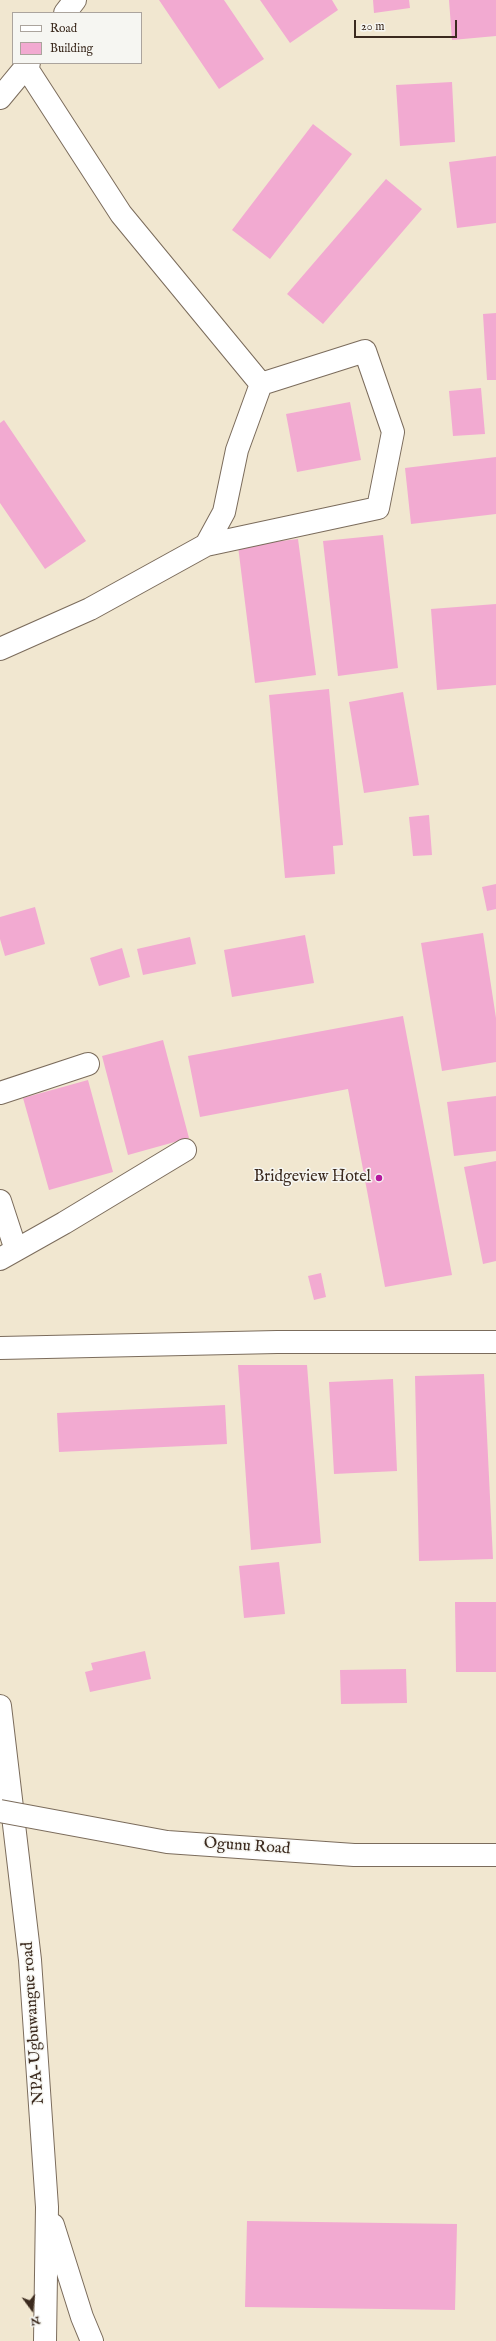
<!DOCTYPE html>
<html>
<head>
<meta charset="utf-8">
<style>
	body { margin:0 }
	#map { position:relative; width:496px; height:2341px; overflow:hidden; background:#f1e7d0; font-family:"IM FELL English",serif }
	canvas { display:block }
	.legend { position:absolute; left:12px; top:12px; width:130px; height:52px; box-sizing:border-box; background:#f6f6f2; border:1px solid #aba49d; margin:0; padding:5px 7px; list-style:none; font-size:12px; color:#3b2a1e }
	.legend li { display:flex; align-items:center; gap:8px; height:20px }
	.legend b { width:20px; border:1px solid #aba49d }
	.north { position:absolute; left:12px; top:2289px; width:40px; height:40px; -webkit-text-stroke:3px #f6f6f2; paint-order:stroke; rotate:165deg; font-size:11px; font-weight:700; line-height:16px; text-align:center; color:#3b2a1e }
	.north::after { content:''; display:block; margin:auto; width:14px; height:18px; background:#3b2a1e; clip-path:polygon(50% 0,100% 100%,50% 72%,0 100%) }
	.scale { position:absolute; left:354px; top:20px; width:103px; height:18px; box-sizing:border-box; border:2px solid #3b2a1e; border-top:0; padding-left:5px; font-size:12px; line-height:14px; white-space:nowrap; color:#3b2a1e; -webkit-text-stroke:3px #f6f6f2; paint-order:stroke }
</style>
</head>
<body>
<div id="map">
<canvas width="496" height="2341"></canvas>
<ul class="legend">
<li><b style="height:5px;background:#fff"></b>Road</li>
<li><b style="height:11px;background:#f2aad1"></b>Building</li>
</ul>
<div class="north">N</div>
<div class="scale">20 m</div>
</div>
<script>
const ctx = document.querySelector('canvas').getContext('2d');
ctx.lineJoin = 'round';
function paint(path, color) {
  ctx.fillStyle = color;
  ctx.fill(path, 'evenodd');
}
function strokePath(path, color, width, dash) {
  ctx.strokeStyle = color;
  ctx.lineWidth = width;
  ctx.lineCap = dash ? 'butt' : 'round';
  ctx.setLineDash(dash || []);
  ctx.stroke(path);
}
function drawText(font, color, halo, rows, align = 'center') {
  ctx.font = font + ' "IM FELL English",serif';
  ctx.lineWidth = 3;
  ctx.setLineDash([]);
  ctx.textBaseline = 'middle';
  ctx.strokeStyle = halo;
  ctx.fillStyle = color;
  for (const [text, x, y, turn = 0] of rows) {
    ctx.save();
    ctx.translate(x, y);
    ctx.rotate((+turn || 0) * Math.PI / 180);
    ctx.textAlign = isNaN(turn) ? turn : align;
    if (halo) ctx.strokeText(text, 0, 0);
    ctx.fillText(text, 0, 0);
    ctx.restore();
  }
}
paint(new Path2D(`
	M159,0H224L264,59L219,89Z
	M260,0H332L338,10L290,43Z
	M373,0H409L410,8L374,13Z
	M449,0H496V36L452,40Z
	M452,82L455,142L400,146L396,85Z
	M313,124L352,154L270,259L232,230Z
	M496,156V223L457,228L449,162Z
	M386,179L422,209L323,324L287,294Z
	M496,313V380H487L483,314Z
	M481,388L485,434L453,436L449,391Z
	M350,402L361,460L297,472L286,414Z
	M4,420L86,541L45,569L0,503V423Z
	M496,457V514L411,524L405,468Z
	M383,535L398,668L338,676L323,541Z
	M298,539L316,675L255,683L238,546Z
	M496,604V685L437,690L431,609Z
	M329,689L343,845L333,846L335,874L285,878L269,695Z
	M403,692L419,785L364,793L349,702Z
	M429,815L432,855L413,856L409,817Z
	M496,884V909L487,911L482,887Z
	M35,907L45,944L5,956L0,939V917Z
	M483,933L496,1018V1062L442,1071L421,943Z
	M305,935L314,983L232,997L224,950Z
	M190,937L196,964L143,975L137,949Z
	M122,948L130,977L99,986L90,958Z
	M403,1016L452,1275L385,1287L348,1089L200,1117L188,1056Z
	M163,1040L189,1138L128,1155L102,1056Z
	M88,1080L113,1172L49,1190L23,1098Z
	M496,1096V1151L454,1156L447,1102Z
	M496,1161V1261L483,1264L464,1167Z
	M321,1273L326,1297L314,1300L308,1276Z
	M238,1365H307L321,1543L251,1550Z
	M484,1374L493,1559L419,1561L415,1376Z
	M393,1379L397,1471L334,1474L329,1382Z
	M225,1405L227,1444L59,1452L57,1413Z
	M279,1562L285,1614L244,1618L239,1566Z
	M455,1602H496V1672H456Z
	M145,1651L151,1679L90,1692L85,1672L93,1670L91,1663Z
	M406,1669L407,1703L341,1704L340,1670Z
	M247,2221L457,2224L455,2310L245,2307Z`), '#f2aad1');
const minor = new Path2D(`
	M65,13L75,0
	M26,67L121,214L261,384L365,351L393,432L378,508L206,545
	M0,98L29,63
	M0,649L90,609L206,545L224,512L237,450L261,384
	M0,1093L88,1064
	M0,1201L16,1250
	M0,1259L64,1223L185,1150
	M0,1348L277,1342H496`);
const major = new Path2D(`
	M0,1706L30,1960L47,2207L45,2341
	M53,2225L82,2317L92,2341`);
strokePath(minor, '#7b6c5c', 24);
strokePath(major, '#7b6c5c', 24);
strokePath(minor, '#fff', 22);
strokePath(major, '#fff', 22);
const majorBridge = new Path2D(`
	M0,1811L167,1842L354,1855H496`);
strokePath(majorBridge, '#7b6c5c', 24, []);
strokePath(majorBridge, '#fff', 22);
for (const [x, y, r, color] of [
	[379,1178,4,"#b5179e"]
]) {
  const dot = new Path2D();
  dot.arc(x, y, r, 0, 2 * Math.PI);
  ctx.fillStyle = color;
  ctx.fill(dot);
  strokePath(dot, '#f6f6f2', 1.5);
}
drawText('16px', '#3b2a1e', '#f6f6f2', [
	["Bridgeview Hotel",371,1178]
], 'right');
drawText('16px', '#3b2a1e', '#f6f6f2', [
	["Ogunu Road",247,1847,4],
	["NPA-Ugbuwangue road",34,2023,-94]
]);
</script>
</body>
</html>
